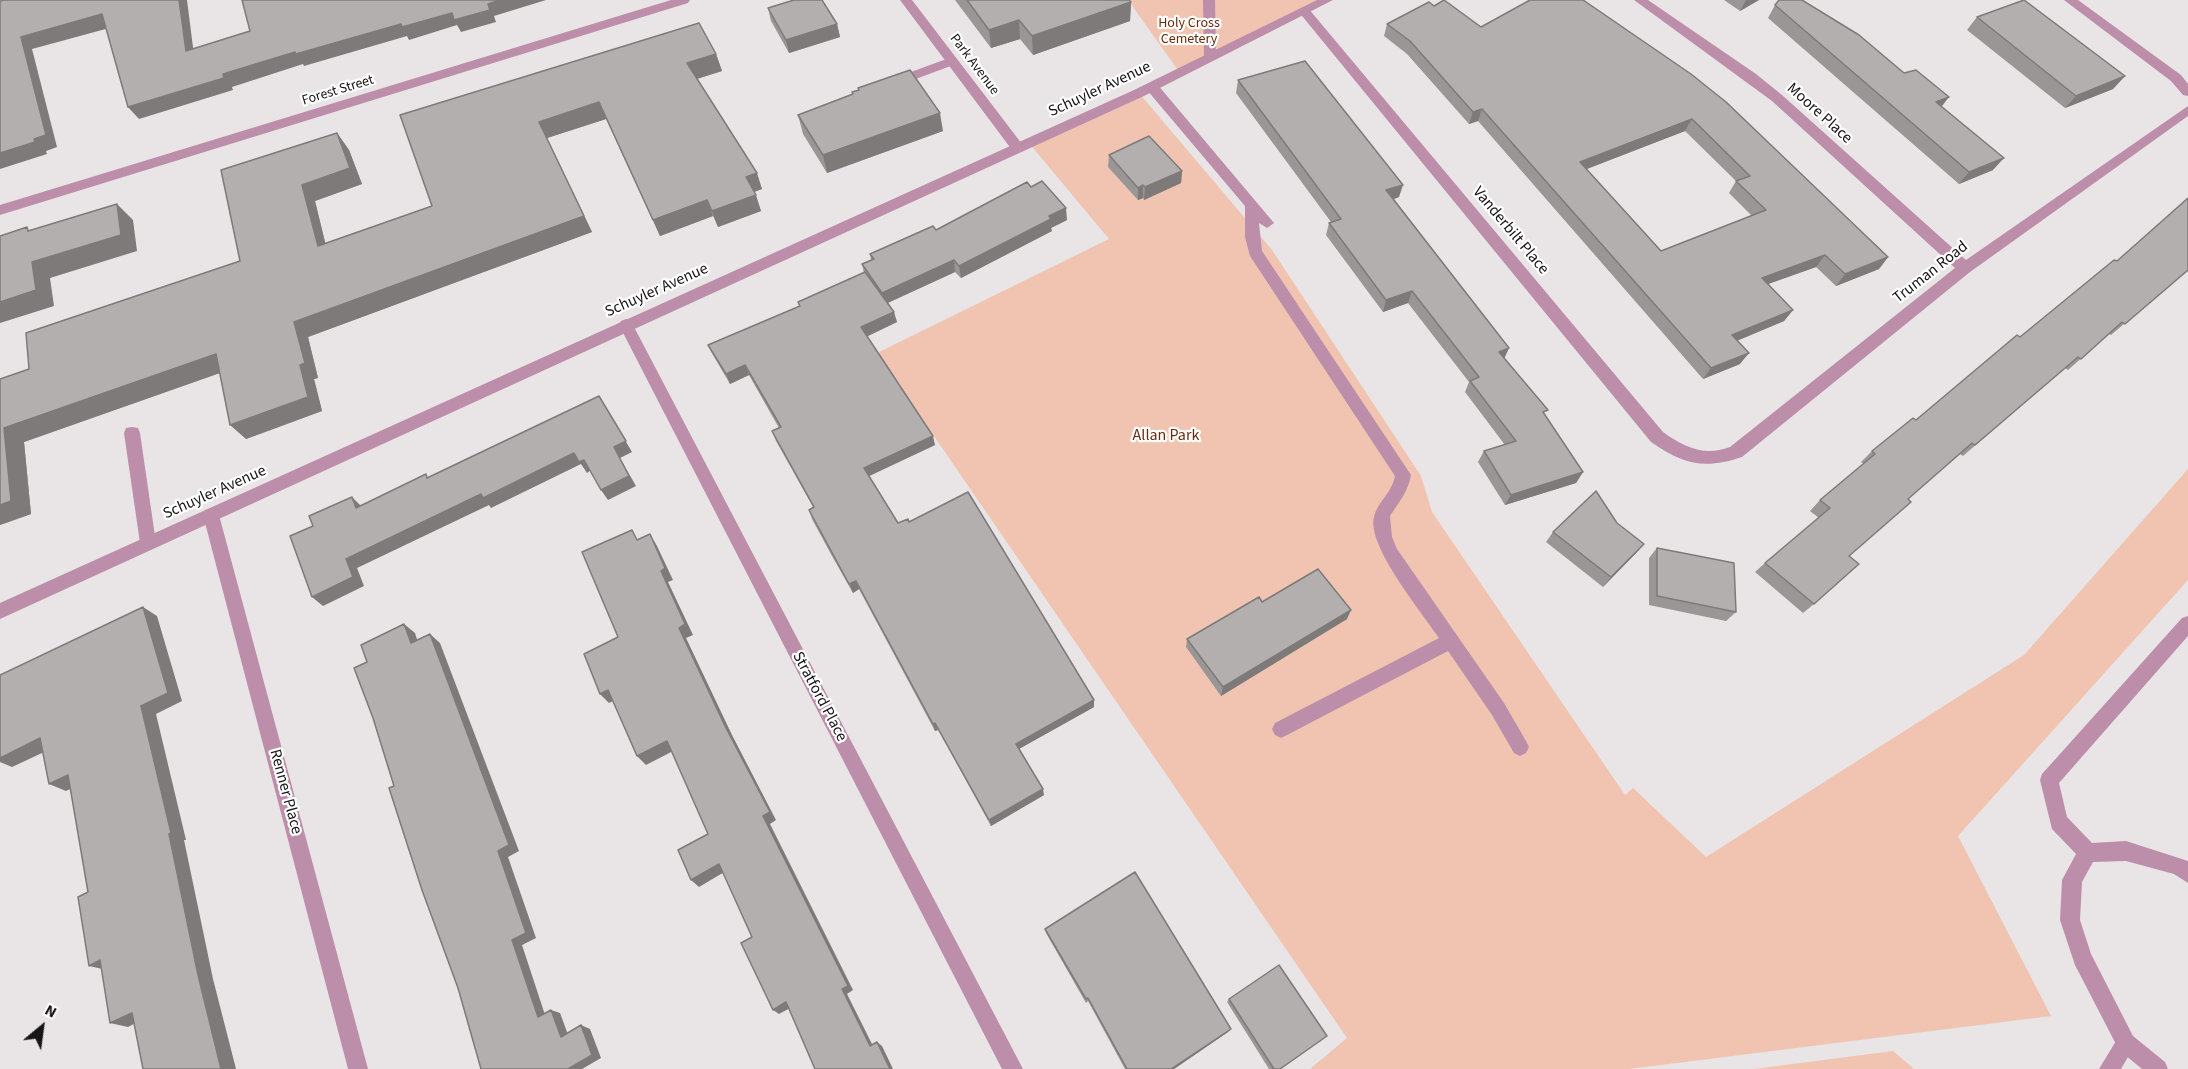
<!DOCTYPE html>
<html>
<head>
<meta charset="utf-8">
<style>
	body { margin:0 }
	#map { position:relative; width:2188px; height:1069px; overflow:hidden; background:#e9e4e5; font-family:"Source Sans 3",sans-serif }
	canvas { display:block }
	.north { position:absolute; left:12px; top:997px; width:60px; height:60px; -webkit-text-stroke:4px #fff; paint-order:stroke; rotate:29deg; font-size:16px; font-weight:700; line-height:24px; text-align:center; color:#171516 }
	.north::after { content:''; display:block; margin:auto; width:21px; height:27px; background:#171516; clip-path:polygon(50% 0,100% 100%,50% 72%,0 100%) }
</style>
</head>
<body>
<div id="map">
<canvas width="2188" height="1069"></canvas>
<div class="north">N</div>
</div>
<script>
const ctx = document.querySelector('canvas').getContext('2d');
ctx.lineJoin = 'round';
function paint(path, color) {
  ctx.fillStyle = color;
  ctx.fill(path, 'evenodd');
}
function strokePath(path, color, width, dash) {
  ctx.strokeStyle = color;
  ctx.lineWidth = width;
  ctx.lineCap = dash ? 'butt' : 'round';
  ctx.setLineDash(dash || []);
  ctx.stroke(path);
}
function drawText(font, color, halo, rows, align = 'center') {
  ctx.font = font + ' "Source Sans 3",sans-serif';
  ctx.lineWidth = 4.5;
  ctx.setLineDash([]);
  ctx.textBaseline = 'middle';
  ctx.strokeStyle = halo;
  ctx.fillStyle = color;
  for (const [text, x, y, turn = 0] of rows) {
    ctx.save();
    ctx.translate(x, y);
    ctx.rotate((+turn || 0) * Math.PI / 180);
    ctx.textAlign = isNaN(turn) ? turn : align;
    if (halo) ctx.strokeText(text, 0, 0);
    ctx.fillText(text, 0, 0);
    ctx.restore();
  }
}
paint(new Path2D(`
	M1128,0H1327L1180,73Z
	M1139,93L1272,250L1421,476L1432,512L1625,795L1633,788L1706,857L2024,655L2188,469V580L1958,836L2051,1016L1629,1069H1310L1347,1038L877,353L1109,239L1029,143Z
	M1893,1051L1914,1069H1754Z`), '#f0c4b0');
paint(new Path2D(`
	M1203,0H1215L1216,57L1210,61L1204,57Z
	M952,57L958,61L956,64L894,87L888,83L889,80Z
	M1152,83L1157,84L1274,223L1267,228L1259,223L1262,251L1411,475C1408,492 1399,502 1390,516L1392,537L1397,549L1504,703L1526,741L1529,747L1526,753L1520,756L1514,753L1492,715L1448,651L1287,735L1281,738L1275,735L1272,729L1275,723L1439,638C1423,614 1366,545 1374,517C1378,501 1392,493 1395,476L1250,256L1245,237V206L1147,90L1146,87Z
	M132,427L138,428L140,433L156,543L154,548L148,550L142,548L140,543L124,433L126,428Z
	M2188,616V636L2059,783L2067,817L2092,843L2126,841L2188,861V883L2174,874L2126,861L2093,862L2082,882L2080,920L2091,954L2133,1036L2165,1062L2168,1069H2142L2119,1050L2075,965L2060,920L2062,880L2076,854L2052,829L2040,780L2042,774L2182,618Z`), '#bd8eaa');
paint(new Path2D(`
	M671,0H690L688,3L0,215V205Z
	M900,0H912L1022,144L1024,147L1022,150H1012Z
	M1634,0H1648L1756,74L1782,95L1966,260L2188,106V116L1970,272L1742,457C1704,470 1683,464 1651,442L1298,11L1304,7L1308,8L1663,432C1684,447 1704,457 1730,447L1955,268L1772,101Z
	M2064,0H2078L2181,75L2188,84V96L2183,95L2171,81Z
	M626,319L631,321L633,325L1023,1069H1002L619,325L621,321Z
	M211,508L217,510L219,515L368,1069H348L203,515L205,510Z
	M2126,1033L2133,1036L2136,1043L2121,1069H2099L2119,1036Z`), '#bd8eaa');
paint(new Path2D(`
	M1317,0H1333L1144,96L0,619V603L1134,90Z`), '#bd8eaa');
paint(new Path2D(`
	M955,0H1129L1131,2L1130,21L1033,55L1020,39L991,48Z
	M1530,0L1888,257L1879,269L1836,286L1816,267L1768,284L1793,310L1784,321L1737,341L1740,364L1703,379L1478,121L1469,124L1407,54L1384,36L1387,24L1434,6L1481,27ZM1685,131L1736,181L1729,193L1752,216L1661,251L1586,169Z
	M1724,0H1759L1740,11Z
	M1775,5L1941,106L1993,170L1959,184L1768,18Z
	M768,8L837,24L840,37L789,53L771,21Z
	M1977,17L2125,76L2113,89L2065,108L1967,30Z
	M716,54L722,71L697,79L762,189L754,192L761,211L718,227L713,216L660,236L606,119L547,138L592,232L308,337L318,378L314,379L322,411L246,439L220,373L24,442L31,514L0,525V379L29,369L240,261L337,133L349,150L362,184L315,201L325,243L432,206L400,115Z
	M1238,80L1399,197L1394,199L1509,348L1504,358L1545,415L1583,472L1576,483L1505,505L1478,462L1484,451L1505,445L1465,392L1469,382L1408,303L1383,312L1326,235L1329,223L1331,222L1236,93Z
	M858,88L943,131L827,173L803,134L798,115L852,94V92L858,90Z
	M1109,155L1182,171L1181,183L1144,200L1143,198L1138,200L1108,167Z
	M1067,220L1051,228L1052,231L961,278L955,272L888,303L897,322L867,336L935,445L869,476L898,523L909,522L1094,707L1019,749L1044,795L991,826L938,730L935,731L859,589L853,593L832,556L812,519L809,510L813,507L776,441L772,431L779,428L749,375L730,384L713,355L708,345L799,306L798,302L864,273L862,264L871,260L870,254L936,230Z
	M2117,261L2188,270L2111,335L2109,334L2068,370L2065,368L1963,456L1960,454L1908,499L1849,556L1814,604L1803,613L1755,572L1765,563L1819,518L1810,511L1820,500L1864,464L1861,462L1872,451L1916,420Z
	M1617,523L1644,544L1636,553L1603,587L1546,542L1553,532Z
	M1657,548L1736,612L1726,621L1649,605V558Z
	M1262,602L1347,619L1221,696L1186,647L1187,639Z
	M1045,929L1228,1032L1174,1069H1125L1088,1001L1086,1003L1046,933Z
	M1229,999L1281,1069H1269L1227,1002Z`), '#9b9696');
paint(new Path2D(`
	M179,0H187L195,63L186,51Z
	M500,0H546L494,16L496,22L461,32L457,25L409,40L407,36L304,66L303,64L232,87L233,90L139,119L128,107L223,74L295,52L401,24L452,13Z
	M1746,0H1759L1740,11Z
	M1131,2L1130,21L1033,55L1032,36Z
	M102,14L113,27L32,49L57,147L46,151L47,154L0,169V153L21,37Z
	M1019,20L1020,39L991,48L989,30Z
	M837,24L840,37L789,53L786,40Z
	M716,54L722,71L693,80L687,63Z
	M2125,76L2113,89L2065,108L2076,96Z
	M1949,97L1939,110L1936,102Z
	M599,102L606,119L547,138L592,232L308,337L318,378L314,379L322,411L246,439L230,425L300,365L294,322L539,122Z
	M1482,109L1478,121L1469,124L1473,112Z
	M940,113L943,131L827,173L823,155Z
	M1692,119L1685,131L1574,174L1580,162Z
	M337,133L349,150L362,184L315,201L330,262L318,246L302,185Z
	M2004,158L1993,170L1959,184L1969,172Z
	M1182,171L1181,183L1144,200L1145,187Z
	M757,173L762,189L751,193L746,177Z
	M1143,185V198L1138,200V188Z
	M1403,185L1399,197L1383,203L1386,190Z
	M756,195L761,211L718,227L712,211Z
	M707,200L713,216L660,236L653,220Z
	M117,204L133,220L137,251L50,278L54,306L0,323V302L32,262Z
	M1066,208L1067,220L1051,228L1052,231L961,278L959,266L1049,216Z
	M1825,255L1816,267L1754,289L1762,278Z
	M1888,257L1879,269L1836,286L1845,274Z
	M954,260L955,272L885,304L882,293Z
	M1412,291L1408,303L1383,312L1386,300Z
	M1793,310L1784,321L1724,346L1732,335Z
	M894,312L897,322L864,338L861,327Z
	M1509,348L1504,359L1499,352Z
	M1749,353L1740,364L1703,379L1711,368Z
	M216,354L231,369L24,442L31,514L0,525V505L4,428Z
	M745,365L749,375L730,384L726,374Z
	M599,396L632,452L620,458L636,486L608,500L601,490L614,447Z
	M933,436L935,445L867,477L864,468Z
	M574,453L584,460L591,470L587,473L581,464L491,508L489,505L357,568L364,586L323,606L312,597L346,559L481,494Z
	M1583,472L1576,483L1505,505L1511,495Z
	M352,497L362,507L356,508Z
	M650,534L657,546L673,580L668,582L693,635L686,638L732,735L776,820L770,824L853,990L847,994L875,1050L870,1046L842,989L763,816L725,726L679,628Z
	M1644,544L1636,553L1603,587L1611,577Z
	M856,581L859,589L853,593L849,584Z
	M143,607L157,616L182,701L156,714L186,840H184L213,979L236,1069H221L198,975L141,706Z
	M1351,610L1347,619L1221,696L1223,687Z
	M404,624L415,633L421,652L411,643Z
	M430,634L440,643L519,851L508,857L536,938L522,945L547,1021L538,1017L512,940Z
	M608,690L617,699L609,703L600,694Z
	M1094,700V707L1017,750L1016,744Z
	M935,723L938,730L935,731L933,724Z
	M40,738L57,746L12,767L0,762V758Z
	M667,741L675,750L646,765L637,756Z
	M68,775L85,782L66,791L49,784Z
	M1043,789L1044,795L991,826L989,820Z
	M719,864L726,871L699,887L691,880Z
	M100,960L107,970L89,966Z
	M786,1002L792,1007L779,1014L773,1010Z
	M551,1010L560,1013L570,1040L561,1037Z
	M132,1013L149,1016L128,1027L110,1023Z
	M581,1025L590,1029L601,1058L582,1069H568Z
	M1231,1029L1228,1032L1174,1069H1171Z
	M877,1042L882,1046L893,1069H890Z`), '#7e7a7a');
const building = new Path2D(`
	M4,0H179L186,51L250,31L242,0H500L488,4L490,10L454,20L452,13L402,27L401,24L296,54L295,52L223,74L224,78L128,107L102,14L21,37L46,135L34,139L35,142L0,153V1Z
	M794,0H822L837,24L786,40L768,8Z
	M967,0H1129L1131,2L1032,36L1019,20L989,30Z
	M1444,0L1481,27L1530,0H1583L1691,74L1726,102L1888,257L1845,274L1825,255L1762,278L1793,310L1732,335L1749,353L1711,368L1482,109L1473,112L1410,41L1387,24L1429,2L1434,6ZM1692,119L1750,176L1736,181L1766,210L1661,251L1580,162Z
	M1779,0H1802L1859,35L1904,73L1916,70L1949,97L1936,102L2004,158L1969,172L1775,5Z
	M2024,0L2125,76L2076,96L1977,17Z
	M699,23L716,54L687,63L757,173L746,177L756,195L712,211L707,200L653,220L599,102L539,122L584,216L294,322L305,363L300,365L308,397L230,425L216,354L4,428L11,501L0,505V379L29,369L26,333L240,261L221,170L337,133L350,168L302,185L318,246L432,206L400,115Z
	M1305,61L1403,185L1386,190L1509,348L1499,352L1548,410L1543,412L1583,472L1511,495L1484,451L1516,441L1470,381L1479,377L1412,291L1386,300L1329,223L1341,219L1238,80Z
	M910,70L940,113L823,155L798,115L853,94L852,92L859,90L858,88Z
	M1149,136L1182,171L1145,187L1143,185L1138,188L1109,155Z
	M1042,181L1066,208L1049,216L1051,219L959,266L954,260L882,293L862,264L874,259L870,254L933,226L936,230L1027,182L1031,187Z
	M2188,198V270L2125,324L2122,322L2081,359L2078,357L1975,445L1972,443L1908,499L1911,502L1849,556L1859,564L1814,604L1765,563L1830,508L1820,500L1875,454L1872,451L1913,418L1916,420L2017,335L2020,337L2114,260L2117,261Z
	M117,204L121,235L32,262L36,290L0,302V236L27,227L28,231Z
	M865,272L894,312L861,327L933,436L864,468L898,523L908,519L909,522L968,492L1094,700L1016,744L1043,789L989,820L935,723L933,724L856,581L849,584L809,510L814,507L772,431L781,427L745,365L726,374L708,345L800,306L798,302Z
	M599,396L626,441L614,447L629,476L601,490L584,460L579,462L574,453L483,498L481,494L346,559L353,577L312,597L290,536L313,526L309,516L352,497L356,508L426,474L427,478Z
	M1596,491L1617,523L1644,544L1611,577L1553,532Z
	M632,530L637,540L650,534L665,568L661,571L685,624L679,628L725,726L770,812L763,816L848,986L842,989L870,1046L877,1042L890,1069H815L786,1002L773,1010L741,943L752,937L719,864L691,880L678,850L708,834L667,741L637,756L608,690L600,694L584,654L618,637L582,552Z
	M1657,548L1734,563L1736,612L1657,596Z
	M1318,569L1351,610L1223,687L1187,639L1259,597L1262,602Z
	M143,607L168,693L141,706L171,833L169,834L198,975L221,1069H143L132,1013L110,1023L100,960L89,966L78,897L88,892L68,775L49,784L40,738L0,758V675Z
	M404,624L411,643L430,634L509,845L498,851L526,933L512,940L538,1017L551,1010L561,1037L581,1025L592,1055L568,1069H481L458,988L422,890L389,788L394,786L373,718L354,668L367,662L361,645Z
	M1135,872L1231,1029L1171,1069H1127L1088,998L1086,999L1045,929Z
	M1279,965L1327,1036L1280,1069H1274L1229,999Z`);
paint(building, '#b4afaf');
strokePath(building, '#7e7a7a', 1.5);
drawText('14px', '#672b0b', '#fff', [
	["Holy Cross",1189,24],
	["Cemetery",1189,40]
]);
drawText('14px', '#171516', '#fff', [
	["Park Avenue",974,65,53],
	["Forest Street",338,91,-17]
]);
drawText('16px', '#171516', '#fff', [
	["Schuyler Avenue",1100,90,-25],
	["Moore Place",1819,114,42],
	["Vanderbilt Place",1510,231,50],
	["Truman Road",1931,273,-38],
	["Schuyler Avenue",657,291,-24],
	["Schuyler Avenue",215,493,-24],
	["Stratford Place",819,697,62],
	["Renner Place",285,792,75]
]);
drawText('16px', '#672b0b', '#fff', [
	["Allan Park",1166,436]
]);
</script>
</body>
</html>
